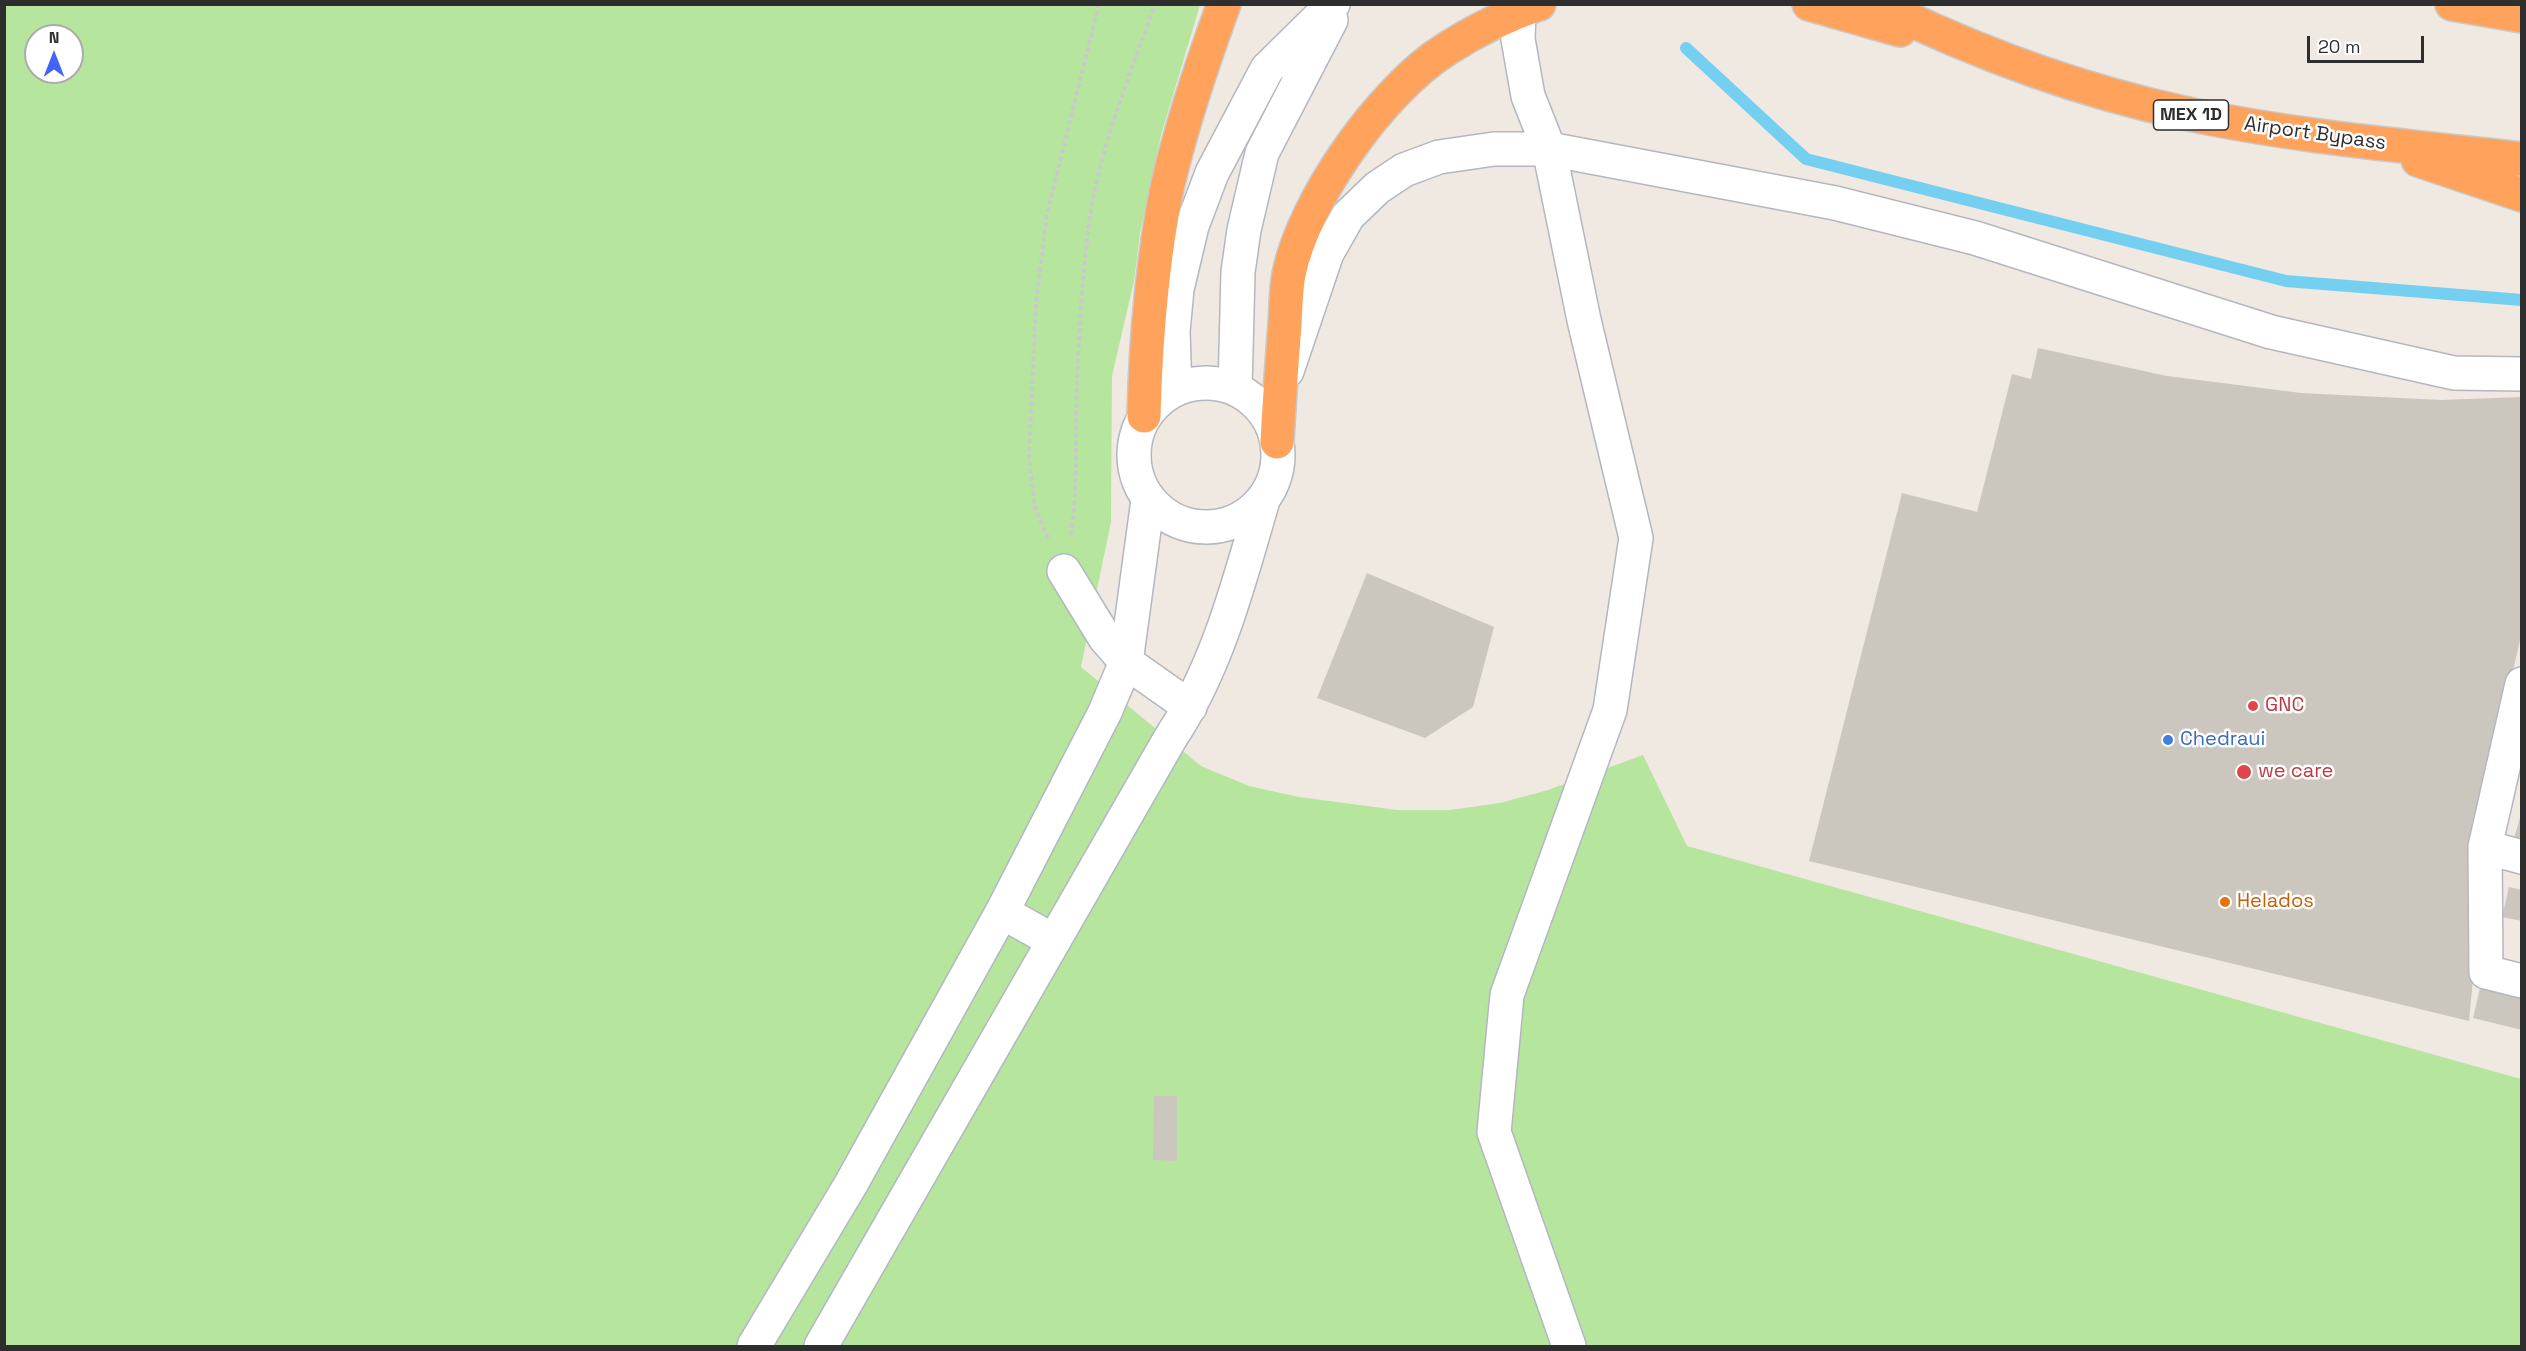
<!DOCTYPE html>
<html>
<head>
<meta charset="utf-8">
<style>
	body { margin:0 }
	#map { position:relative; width:2526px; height:1351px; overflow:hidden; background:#efe9e1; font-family:"Space Grotesk",sans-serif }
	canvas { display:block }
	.frame { position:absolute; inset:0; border:6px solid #2e2e2e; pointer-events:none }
	.north { position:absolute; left:24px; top:24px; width:60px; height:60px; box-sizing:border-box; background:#fff; border:2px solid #ababab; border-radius:50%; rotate:0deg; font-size:16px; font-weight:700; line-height:24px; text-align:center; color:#2e2e2e }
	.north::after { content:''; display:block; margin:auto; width:21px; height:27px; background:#4264fb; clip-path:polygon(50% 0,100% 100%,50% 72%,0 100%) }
	.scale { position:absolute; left:2307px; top:36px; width:117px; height:27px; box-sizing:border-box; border:3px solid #2e2e2e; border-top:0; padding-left:8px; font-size:18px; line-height:21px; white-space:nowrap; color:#2e2e2e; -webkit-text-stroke:4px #fff; paint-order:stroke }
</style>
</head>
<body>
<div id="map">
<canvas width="2526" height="1351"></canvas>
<div class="frame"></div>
<div class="north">N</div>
<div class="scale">20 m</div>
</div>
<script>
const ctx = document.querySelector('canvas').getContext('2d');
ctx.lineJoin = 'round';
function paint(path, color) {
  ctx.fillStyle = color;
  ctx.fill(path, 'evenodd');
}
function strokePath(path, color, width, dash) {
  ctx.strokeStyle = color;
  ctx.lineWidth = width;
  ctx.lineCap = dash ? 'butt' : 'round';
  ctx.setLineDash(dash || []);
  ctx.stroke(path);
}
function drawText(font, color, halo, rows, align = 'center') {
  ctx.font = font + ' "Space Grotesk",sans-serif';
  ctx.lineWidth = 5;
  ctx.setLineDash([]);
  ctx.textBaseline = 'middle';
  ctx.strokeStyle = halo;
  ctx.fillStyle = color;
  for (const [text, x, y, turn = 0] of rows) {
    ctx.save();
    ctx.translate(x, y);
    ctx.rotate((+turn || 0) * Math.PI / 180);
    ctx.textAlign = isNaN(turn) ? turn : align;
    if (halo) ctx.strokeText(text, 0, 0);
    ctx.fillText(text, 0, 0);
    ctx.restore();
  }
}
paint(new Path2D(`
	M5,5H1200L1161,135L1140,233L1134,281L1112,376L1111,522L1081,667L1201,766L1249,786L1299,797L1397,810H1450L1500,803L1548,790L1643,755L1687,846L2521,1079V1346H5ZM36,36H72V72H36Z`), '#b6e59e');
strokePath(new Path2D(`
	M1686,48L1806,159L2286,281L2522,300`), '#75cff0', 12);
paint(new Path2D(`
	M2038,348L2167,376L2301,393L2441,400L2522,397V632L2471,849L2480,904L2469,1021L1809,861L1902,493L1977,512L2012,374L2031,379Z
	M1367,573L1494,627L1473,707L1425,738L1317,698Z
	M2522,811V848L2512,845Z
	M2509,887L2522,890V921L2502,917Z
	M2480,988L2522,999V1030L2473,1018Z
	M1154,1096H1177V1161L1153,1160Z`), '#cbc7bf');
const minor = new Path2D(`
	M1519,11L1518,39L1528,96L1549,149L1584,320L1636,538L1610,710L1507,995L1494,1132L1569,1346
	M1287,371L1327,253L1348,216L1377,188L1404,170L1439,157L1494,149H1549L1835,203L1975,238L2271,332L2454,373L2522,374
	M1134 455a72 72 0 1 1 144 0a72 72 0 1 1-144 0Z
	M1235,389L1238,272L1244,230L1262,153L1331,20
	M1175,390L1173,331L1177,289L1192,226L1212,173L1267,69L1333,4
	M1064,571L1105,638L1126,662L1190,707
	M2522,684L2485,847L2486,972L2522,981
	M2485,847L2522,857
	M1002,912L1054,941
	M754,1346L851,1184L1002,912L1105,712L1126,662L1148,500
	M821,1346L1171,737C1218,666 1239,582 1263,500`);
const highway = new Path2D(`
	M1809,4L1900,30
	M1877,4C1975,52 2077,90 2184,113C2295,137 2409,146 2522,159
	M2452,4L2522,16
	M2418,160L2522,195
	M1144,416C1146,339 1152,263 1167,188C1181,126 1202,64 1224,4
	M1277,442C1279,403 1282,363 1285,324C1286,308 1286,290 1289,274C1304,200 1381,91 1445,50C1473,32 1507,15 1539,4`);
strokePath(minor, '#b4b7c1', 36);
strokePath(highway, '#c9c9c9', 36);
strokePath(new Path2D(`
	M1071,535C1078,485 1075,435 1077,385C1079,334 1082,282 1088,231C1097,154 1129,77 1155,4
	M1048,538L1035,507L1029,458L1036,304L1047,214L1099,4`), '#c9c9c9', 4, [4.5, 3]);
strokePath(minor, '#fff', 33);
strokePath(highway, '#ffa35c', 33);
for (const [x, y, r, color] of [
	[2253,706,6,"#e0444e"],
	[2168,740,6,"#3f7fe0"],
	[2244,772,8,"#e0444e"],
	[2225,902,6,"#e8710a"]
]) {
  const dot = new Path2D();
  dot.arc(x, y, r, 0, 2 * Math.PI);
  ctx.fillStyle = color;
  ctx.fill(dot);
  strokePath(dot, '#fff', 2);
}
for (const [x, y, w] of [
	[2191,115,75]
]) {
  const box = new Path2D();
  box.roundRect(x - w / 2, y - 15, w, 30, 4.5);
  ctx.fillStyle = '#fff';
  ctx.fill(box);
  strokePath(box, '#2e2e2e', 1.5);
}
drawText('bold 18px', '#2e2e2e', null, [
	["MEX 1D",2191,115]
]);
drawText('20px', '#2e2e2e', '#fff', [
	["Airport Bypass",2315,134,8]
]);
drawText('20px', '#be3a42', '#fff', [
	["GNC",2265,706],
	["we care",2258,772]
], 'left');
drawText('20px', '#366cbe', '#fff', [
	["Chedraui",2180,740]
], 'left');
drawText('20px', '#c56008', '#fff', [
	["Helados",2237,902]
], 'left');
</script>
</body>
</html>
